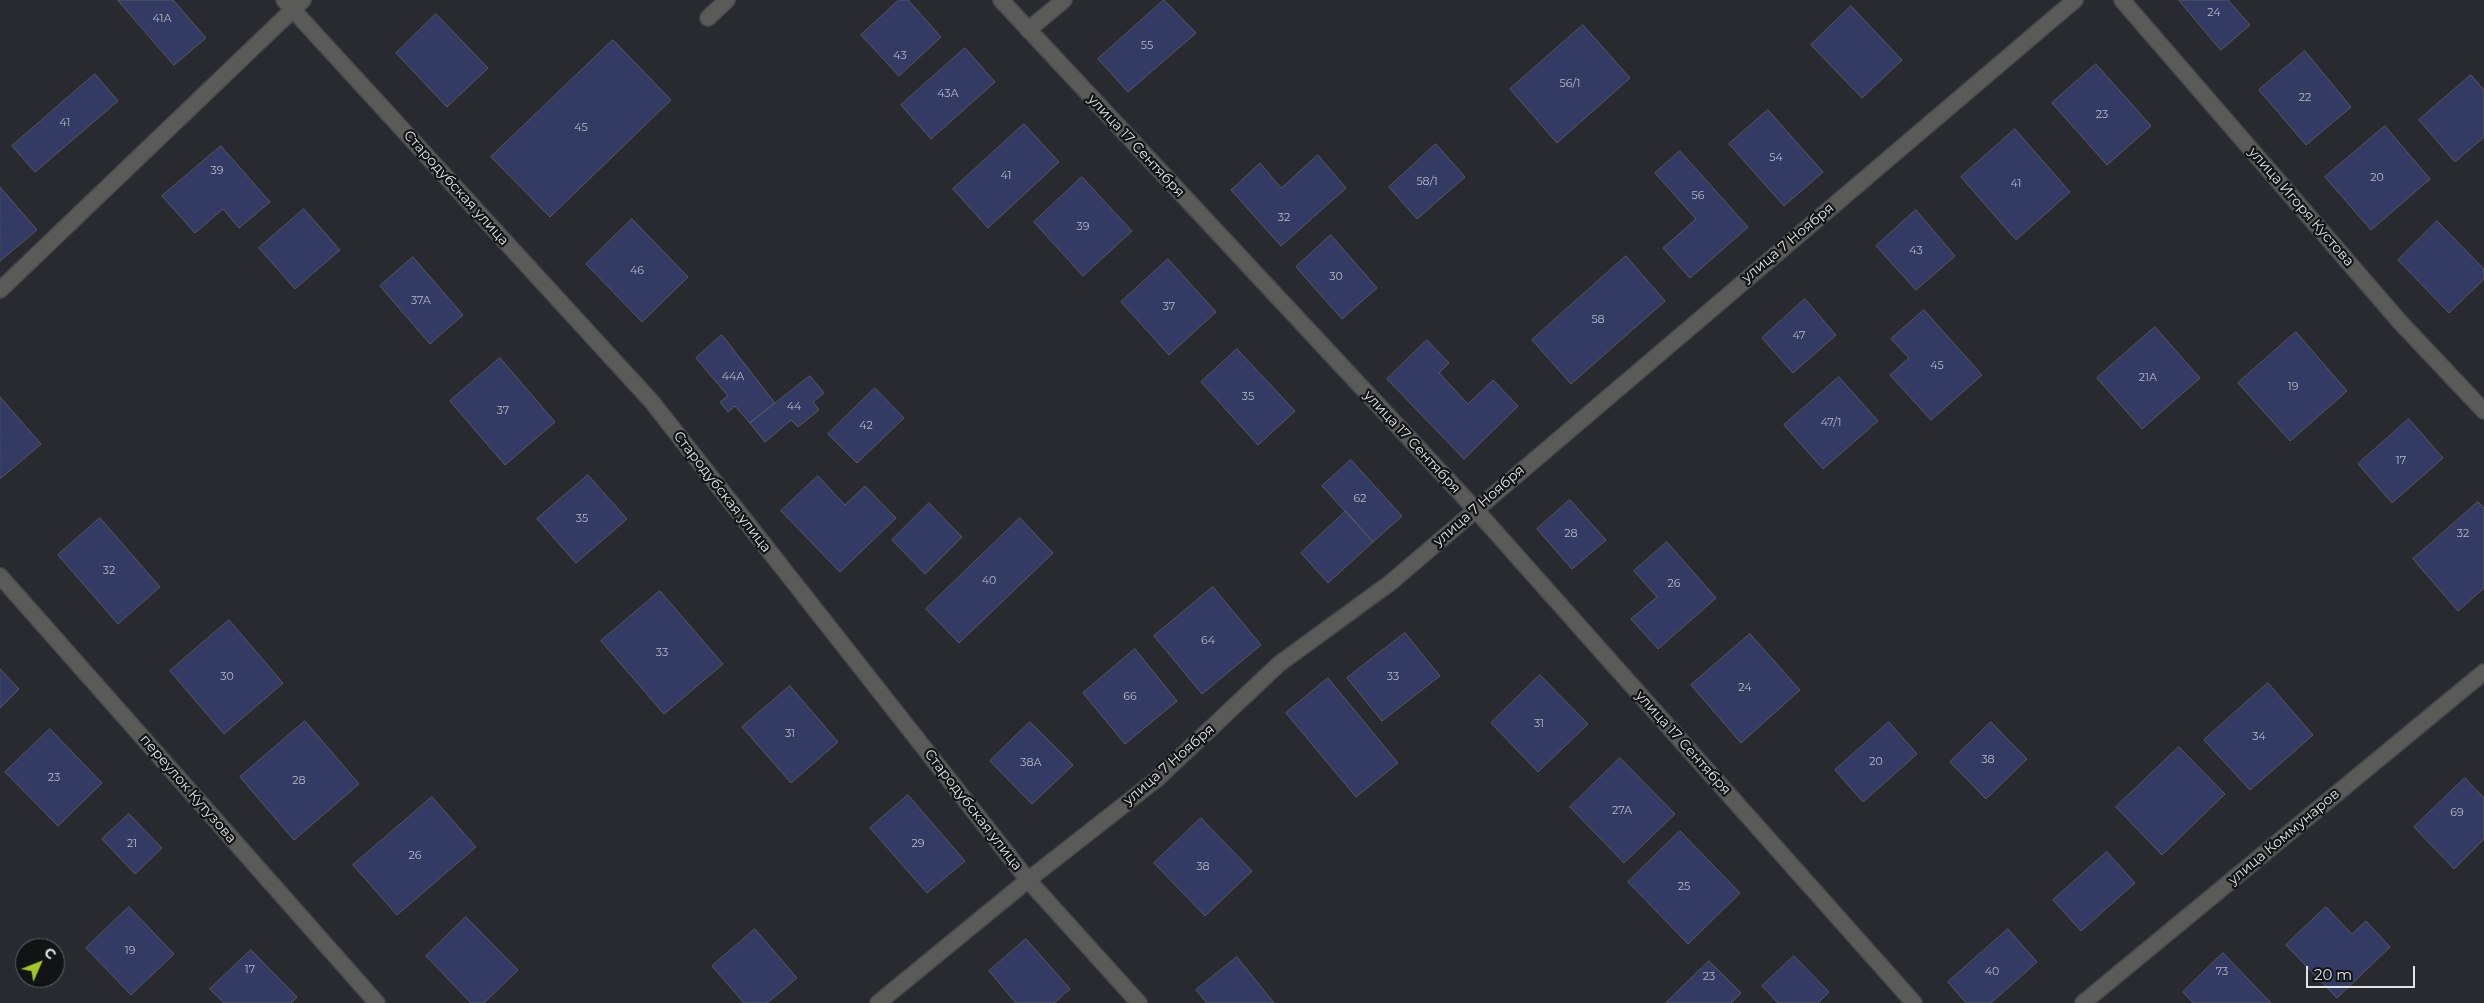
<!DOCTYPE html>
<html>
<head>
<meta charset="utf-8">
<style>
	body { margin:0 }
	#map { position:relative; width:2484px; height:1003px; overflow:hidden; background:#292a30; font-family:Montserrat,sans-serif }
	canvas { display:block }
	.north { position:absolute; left:15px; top:938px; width:50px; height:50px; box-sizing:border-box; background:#121315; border:1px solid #656669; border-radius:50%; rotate:46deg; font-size:14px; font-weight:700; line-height:20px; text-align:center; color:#e2e3e7 }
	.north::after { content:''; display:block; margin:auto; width:18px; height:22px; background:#a1c92a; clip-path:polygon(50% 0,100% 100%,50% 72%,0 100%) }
	.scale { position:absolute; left:2306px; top:966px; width:109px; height:22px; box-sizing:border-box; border:2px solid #e2e3e7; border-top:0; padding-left:6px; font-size:15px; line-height:18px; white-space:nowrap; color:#e2e3e7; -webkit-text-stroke:4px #121315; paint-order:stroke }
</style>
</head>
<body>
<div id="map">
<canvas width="2484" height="1003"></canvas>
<div class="north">С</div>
<div class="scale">20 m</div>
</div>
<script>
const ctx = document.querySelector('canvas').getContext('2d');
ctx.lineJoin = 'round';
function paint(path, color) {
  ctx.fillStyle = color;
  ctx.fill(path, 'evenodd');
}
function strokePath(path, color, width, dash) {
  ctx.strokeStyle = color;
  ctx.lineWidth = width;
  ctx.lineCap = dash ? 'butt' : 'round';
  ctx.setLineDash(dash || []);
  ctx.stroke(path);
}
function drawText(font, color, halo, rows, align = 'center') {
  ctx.font = font + ' Montserrat,sans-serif';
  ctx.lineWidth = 4.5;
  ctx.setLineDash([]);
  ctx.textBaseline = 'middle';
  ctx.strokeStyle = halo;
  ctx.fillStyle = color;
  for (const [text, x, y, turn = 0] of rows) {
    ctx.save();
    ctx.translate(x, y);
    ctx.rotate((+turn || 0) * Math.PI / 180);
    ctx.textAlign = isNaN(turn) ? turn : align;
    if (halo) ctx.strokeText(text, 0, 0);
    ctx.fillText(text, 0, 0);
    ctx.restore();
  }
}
const building = new Path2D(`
	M118,0H173L206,38L174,65Z
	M899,0H908L941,37L899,76L861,35Z
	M1164,0L1196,33L1128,92L1098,59Z
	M2179,0H2228L2250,25L2221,50Z
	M1851,6L1902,60L1862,98L1811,45Z
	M436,14L488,68L447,107L396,53Z
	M1583,25L1630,78L1557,143L1510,89Z
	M613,40L671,100L550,217L491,157Z
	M965,48L995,82L931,139L901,105Z
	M2305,51L2351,107L2306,145L2259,90Z
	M2096,64L2151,126L2107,165L2052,103Z
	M95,74L118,101L35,172L12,146Z
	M2471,75L2484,90V137L2455,162L2419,120Z
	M1768,110L1823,172L1784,206L1729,144Z
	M1024,124L1059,162L988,228L953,189Z
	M2385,126L2430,179L2371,230L2325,177Z
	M2015,129L2070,192L2016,240L1961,177Z
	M1436,144L1465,177L1417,219L1389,187Z
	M221,146L270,202L239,228L223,209L195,233L162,196Z
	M1680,151L1748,227L1690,278L1663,248L1696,219L1655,173Z
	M1318,155L1346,188L1281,246L1231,190L1260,163L1281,188Z
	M1082,177L1132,231L1083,276L1034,222Z
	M0,187L37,230L0,261Z
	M304,209L340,250L295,289L259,248Z
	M1916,210L1955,256L1916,290L1876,246Z
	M632,219L688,277L642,322L586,264Z
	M2437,221L2484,269V279L2449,313L2398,260Z
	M1331,235L1377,288L1342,319L1296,267Z
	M1626,256L1665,301L1571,384L1532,340Z
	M413,257L463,315L430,344L380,286Z
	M1168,259L1216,312L1169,355L1121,302Z
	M1805,299L1836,335L1793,373L1762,338Z
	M1924,310L1982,375L1931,420L1890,375L1909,358L1891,339Z
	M2155,327L2200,378L2142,429L2097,378Z
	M2296,332L2347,391L2290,441L2238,383Z
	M722,335L775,403L750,423L735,406L728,412L720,402L728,396L696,358Z
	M1427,340L1449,363L1439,373L1468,404L1493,380L1518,406L1464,459L1387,379Z
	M1237,349L1295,411L1258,445L1201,382Z
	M500,358L555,422L505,465L450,401Z
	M810,376L824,393L813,402L819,410L798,427L791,420L765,442L750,423Z
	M1839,377L1878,421L1823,469L1784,425Z
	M875,388L904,418L857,463L828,434Z
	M0,397L41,444L0,479Z
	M2409,419L2443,458L2392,503L2358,464Z
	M1351,460L1402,516L1373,542L1322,486Z
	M588,475L627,519L576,563L537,519Z
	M818,476L845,505L865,486L896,518L840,572L781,511Z
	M1570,500L1606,540L1572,569L1537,529Z
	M2478,502L2484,508V588L2458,611L2413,559Z
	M929,503L962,537L925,574L892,540Z
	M1346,511L1373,542L1328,583L1301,553Z
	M100,518L160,587L118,624L58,555Z
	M1020,518L1053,553L959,643L926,609Z
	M1667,542L1716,598L1658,649L1631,619L1657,597L1634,571Z
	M1213,587L1261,645L1202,694L1154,636Z
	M660,591L723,664L664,714L601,641Z
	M229,620L283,683L224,734L170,671Z
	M1405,633L1440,676L1382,721L1347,678Z
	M1750,634L1800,690L1741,743L1691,685Z
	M1135,649L1177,701L1125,744L1083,693Z
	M0,669L19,689L0,708Z
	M1540,675L1588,724L1538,772L1491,723Z
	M1328,678L1398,763L1356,797L1286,713Z
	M2268,683L2313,735L2250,790L2204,740Z
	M790,686L838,742L791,783L742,727Z
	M305,721L359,784L294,840L240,777Z
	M1030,722L1073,765L1032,804L990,761Z
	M1889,722L1917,754L1863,802L1835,770Z
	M1991,722L2027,759L1986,799L1950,762Z
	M50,729L102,783L58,826L5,772Z
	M2179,747L2225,794L2162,855L2116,807Z
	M1620,758L1675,814L1624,863L1570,807Z
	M2465,778L2484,798V839L2454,869L2414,827Z
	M908,795L965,861L927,893L870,828Z
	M432,797L476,847L397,915L353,865Z
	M129,814L162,848L135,874L102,839Z
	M1201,818L1252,871L1205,916L1154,863Z
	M1680,831L1740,893L1688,944L1628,882Z
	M2107,852L2135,883L2081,931L2053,900Z
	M129,907L174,954L131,995L86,948Z
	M2326,907L2352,934L2366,921L2390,947L2337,998L2286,945Z
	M466,917L518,970L484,1003H471L426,956Z
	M755,929L797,978L767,1003H744L712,966Z
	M2008,929L2037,962L1991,1003H1966L1948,982Z
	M1026,939L1070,989L1054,1003H1016L989,971Z
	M251,950L297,997L291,1003H224L210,989Z
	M2223,953L2271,1003H2193L2183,992Z
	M1794,956L1829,992L1818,1003H1778L1762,986Z
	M1237,957L1274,1003H1207L1196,990Z
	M1709,961L1741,993L1731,1003H1666Z`);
paint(building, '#333a63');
strokePath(building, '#585a61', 1);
const minor = new Path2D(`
	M284,0L652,402L1028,880L1139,1003
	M1001,0L1475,509L1914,1003
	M2122,0L2400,322L2484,411
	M708,18L727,0
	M1028,30L1064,0
	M0,290L303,0
	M0,576L377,1003
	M878,1003L1028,880L1157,779L1279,664L1390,583L2075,0
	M2083,1003L2484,672`);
strokePath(minor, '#47484d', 18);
strokePath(minor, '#5a5b58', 15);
drawText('11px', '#b6b9c6', null, [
	["24",2214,13],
	["41А",162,19],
	["55",1147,46],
	["43",900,56],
	["56/1",1570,84],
	["43А",948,94],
	["22",2305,98],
	["23",2102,115],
	["41",65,123],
	["45",581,128],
	["54",1776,158],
	["39",217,171],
	["41",1006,176],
	["20",2377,178],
	["58/1",1427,182],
	["41",2016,184],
	["56",1698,196],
	["32",1284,218],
	["39",1083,227],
	["43",1916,251],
	["46",637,271],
	["30",1336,277],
	["37А",421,301],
	["37",1169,307],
	["58",1598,320],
	["47",1799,336],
	["45",1937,366],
	["44А",733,377],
	["21А",2148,378],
	["19",2293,387],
	["35",1248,397],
	["44",794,407],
	["37",503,411],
	["47/1",1831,423],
	["42",866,426],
	["17",2401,461],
	["62",1360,499],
	["35",582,519],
	["28",1571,534],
	["32",2463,534],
	["32",109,571],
	["40",989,581],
	["26",1674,584],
	["64",1208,641],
	["33",662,653],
	["30",227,677],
	["33",1393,677],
	["24",1745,688],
	["66",1130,697],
	["31",1539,724],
	["31",790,734],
	["34",2259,737],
	["38",1988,760],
	["20",1876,762],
	["38А",1031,763],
	["23",54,778],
	["28",299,781],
	["27А",1622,811],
	["69",2457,813],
	["21",132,844],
	["29",918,844],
	["26",415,856],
	["38",1203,867],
	["25",1684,887],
	["19",130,951],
	["17",250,970],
	["40",1992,972],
	["73",2222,972],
	["23",1709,977]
]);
drawText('14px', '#e2e3e7', '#121315', [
	["улица 17 Сентября",1136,146,47],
	["Стародубская улица",456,188,48],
	["улица Игоря Кустова",2301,207,49],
	["улица 7 Ноября",1788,243,-40],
	["улица 17 Сентября",1412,442,47],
	["Стародубская улица",722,492,52],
	["улица 7 Ноября",1479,506,-41],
	["улица 17 Сентября",1683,743,48],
	["улица 7 Ноября",1169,765,-41],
	["переулок Кутузова",188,789,49],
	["Стародубская улица",973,810,52],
	["улица Коммунаров",2284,837,-40]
]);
</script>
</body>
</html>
